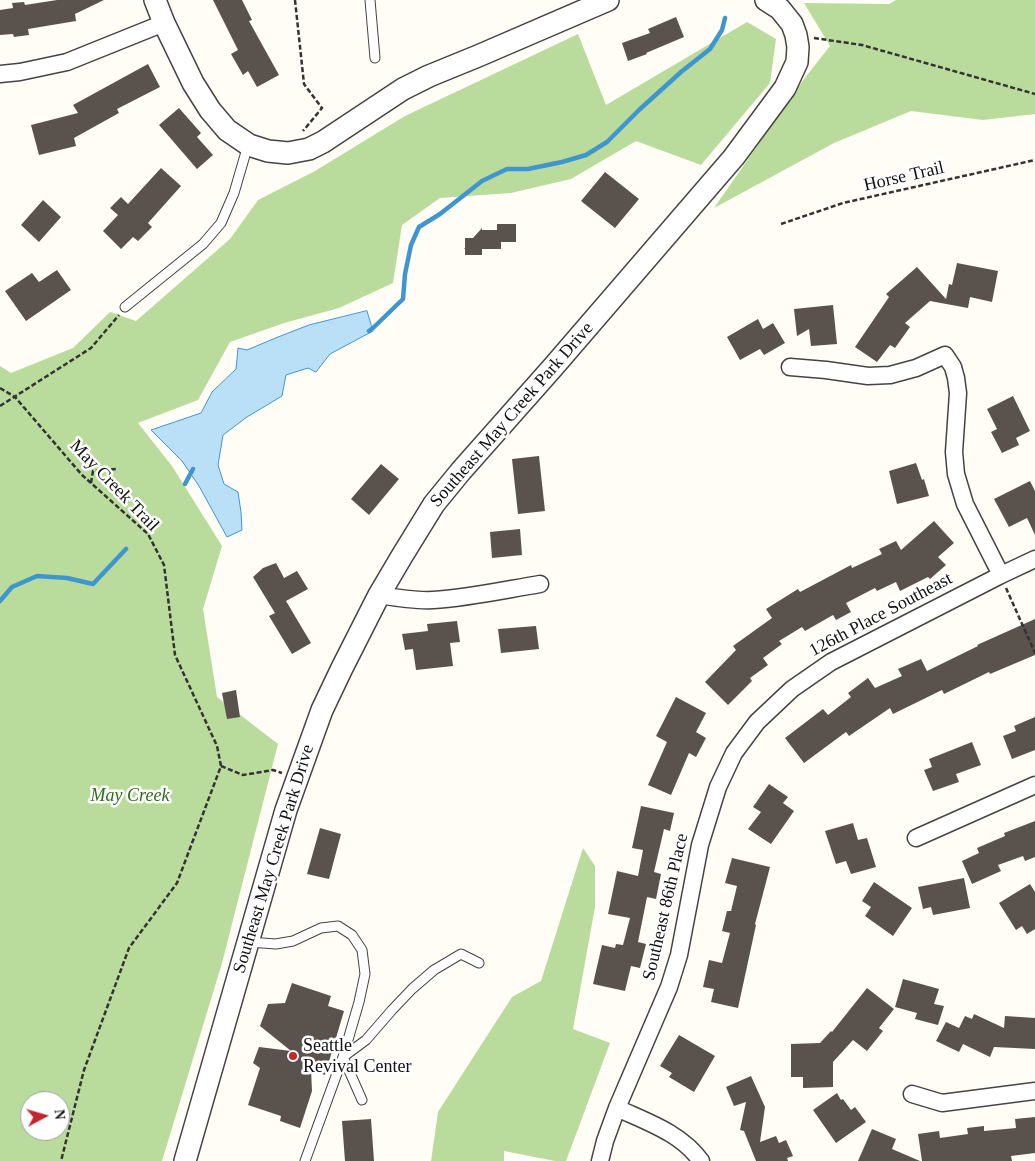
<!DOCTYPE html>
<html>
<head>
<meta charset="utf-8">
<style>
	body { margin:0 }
	#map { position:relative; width:1035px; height:1161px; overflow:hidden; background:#fffdf5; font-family:Georgia,serif }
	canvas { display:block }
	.north { position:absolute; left:20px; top:1091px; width:50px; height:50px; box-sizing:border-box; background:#fff; border:1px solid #a0a0a0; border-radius:50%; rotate:84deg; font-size:14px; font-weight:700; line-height:20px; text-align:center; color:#111 }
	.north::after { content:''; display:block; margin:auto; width:18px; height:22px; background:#c4262e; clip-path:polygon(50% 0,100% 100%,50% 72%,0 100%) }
</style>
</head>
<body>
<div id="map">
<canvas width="1035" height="1161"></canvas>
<div class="north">N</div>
</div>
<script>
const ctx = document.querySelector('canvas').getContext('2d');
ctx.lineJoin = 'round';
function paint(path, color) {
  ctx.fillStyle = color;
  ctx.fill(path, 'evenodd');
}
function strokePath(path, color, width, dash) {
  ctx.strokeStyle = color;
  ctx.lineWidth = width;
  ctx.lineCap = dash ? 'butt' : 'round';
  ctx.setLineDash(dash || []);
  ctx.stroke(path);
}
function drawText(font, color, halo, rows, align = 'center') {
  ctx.font = font + ' Georgia,serif';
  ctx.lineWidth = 5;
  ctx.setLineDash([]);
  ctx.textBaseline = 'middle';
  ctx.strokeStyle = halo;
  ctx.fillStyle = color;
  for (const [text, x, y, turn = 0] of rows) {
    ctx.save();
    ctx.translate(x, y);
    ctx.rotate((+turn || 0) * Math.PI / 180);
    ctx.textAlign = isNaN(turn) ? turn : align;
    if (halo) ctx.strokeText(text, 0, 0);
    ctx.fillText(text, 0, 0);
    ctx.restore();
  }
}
paint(new Path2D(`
	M896,0H1035V114L983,120L911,111L834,143L714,208L804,79L830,46L804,3L889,4Z
	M747,22L776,39L770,83L701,165L636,141L571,179L511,193L440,198L402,225L393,283L339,308L284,323L230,342L198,400L138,423L172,466L222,546L203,609L217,697L278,744L222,963L162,1161H0V366L11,373L73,348L110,312L136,321L230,239L258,200L315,171L405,116L578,34L606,105ZM30,1101H60V1131H30Z
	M583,848L595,866V907L573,1029L610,1043L566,1161H555L504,1151V1161H431L438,1112L512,997L541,981Z`), '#b9dc9c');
const water = new Path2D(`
	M367,311L373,331L330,354L316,372L308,368L286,375L282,396L247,417L223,435L218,465L224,484L238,492L241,512L242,530L227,537L199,486L182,461L151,430L201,413L212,392L236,369L238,348L247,350L278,337L309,325Z`);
paint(water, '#b9e0f7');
strokePath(water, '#3f96cf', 1);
strokePath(new Path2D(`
	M369,331L373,328L403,299L405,274L411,245L419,227L440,214L482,181L507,169H528L562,162L586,155L607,142L639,110L681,72L710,49L722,30L725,18
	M185,484L193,469
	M0,601L12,587L37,576L67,578L93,584L126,549`), '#3f96cf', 4.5);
paint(new Path2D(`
	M57,0H104L75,14L76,21L28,29L29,35L14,37L13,34L0,35V10L13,8L12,3L24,2L25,5Z
	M213,0H242L252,20L249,21L279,75L257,87L248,71L243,75L231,54L238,50Z
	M676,17L684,37L646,53L647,54L628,61L622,43L650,33L648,29Z
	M148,64L160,87L117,109L119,113L74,138L76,146L39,155L31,125L78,113L73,105Z
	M179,108L201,133L197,137L213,155L197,169L159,125Z
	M161,168L181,186L148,223L152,227L138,241L133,237L121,249L103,231L118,215L110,208L121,197L128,204Z
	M605,172L639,199L615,228L581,201Z
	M43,200L61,217L39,242L21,225Z
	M497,224H516V242H501V249H482V255H465V249H464L465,248V238H473L482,228V230H497Z
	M957,263L998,271L992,302L970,297L968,308L930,301L905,323L910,327L895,348L890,345L877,362L855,347L889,297L886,294L917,267L946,299L949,284L952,285Z
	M57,270L71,290L26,321L5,291L32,273L39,282Z
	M833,305L837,344L811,346L809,329L797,336L794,309Z
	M758,319L763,329L773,323L785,343L764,355L760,349L740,360L727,337Z
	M1013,396L1030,431L1016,438L1019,445L1002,453L991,432L997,429L987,409Z
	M539,456L545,511L518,514L512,459Z
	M916,463L922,480L924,479L929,496L897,504L889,471Z
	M381,464L399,479L369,515L351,499Z
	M1030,481L1035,491V535L1027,518L1009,527L994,499Z
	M934,521L954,543L938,557L946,565L930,579L928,577L900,591L896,582L877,591L875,588L846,603L851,612L836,620L833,615L805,631L802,627L779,641L782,644L763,658L768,665L750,678L752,681L728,705L705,682L736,650L733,646L772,618L766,609L798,589L800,592L851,565L852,568L882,554L879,549L896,541L901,550Z
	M520,529L522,555L492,558L490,532Z
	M276,563L284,578L297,571L308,589L286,601L311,643L292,654L269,616L275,613L253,577L263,568Z
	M1035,619V655L990,674L989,672L944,694L942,690L893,714L890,708L849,736L846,732L804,763L785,738L823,709L828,715L851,697L848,693L868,678L875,688L902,676L898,669L921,659L927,671L978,646L977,645Z
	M457,621L460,642L450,643L453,666L416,670L413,649L405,650L402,634L428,631L427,624Z
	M536,626L539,649L501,653L498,629Z
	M236,690L240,717L227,719L222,693Z
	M676,697L706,713L696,732L706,738L696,757L689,753L671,795L648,785L667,742L656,736Z
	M1035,717V750L1012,759L1003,736L1016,731L1014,726Z
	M972,742L981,765L956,774L959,782L933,791L924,770L932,767L929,759Z
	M769,784L788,797L783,803L794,811L771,844L748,829L761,812L753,807Z
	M641,806L674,813L670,831L664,829L654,872L661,874L656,899L647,897L638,942L646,944L640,968L631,966L625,991L593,984L602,945L615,948L616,944L623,945L630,918L608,914L617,871L638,876L643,850L632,848Z
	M1035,821V857L1025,861L1023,856L998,865L1001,871L972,884L962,861L979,853L977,848L1005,836L1004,833Z
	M853,823L858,840L867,838L876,867L851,874L846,861L836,864L825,831Z
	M320,828L341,834L329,879L307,874Z
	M732,858L770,867L755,924L756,925L738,1008L711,1002L714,989L703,987L709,960L722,963L730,933L722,931L727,911H731L737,886L725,883Z
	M964,878L970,908L933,915L931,907L923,909L918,887Z
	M874,882L912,908L893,936L865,916L871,907L862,901Z
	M1030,884L1035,892V929L1027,934L1022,926L1016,930L999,903Z
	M903,979L939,989L934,1004L944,1006L938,1025L915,1019L917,1013L895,1007Z
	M292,983L331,996L328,1006L344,1011L325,1075L311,1070L312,1091L300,1128L280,1121L281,1116L248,1105L260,1068L253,1063L259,1047L291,1051L260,1026L268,1004L285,1003Z
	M867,988L894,1009L879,1028L883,1031L867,1051L853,1040L833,1062V1087L803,1088V1077H791V1044L820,1043L831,1031L832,1032Z
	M974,1014L1004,1028L1005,1016L1035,1018V1049L994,1047L990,1057L963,1044L959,1052L936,1041L946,1022L959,1028L965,1016L972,1019Z
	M679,1035L715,1056L694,1092L669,1077L672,1073L660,1066Z
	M751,1076L765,1107L760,1142L776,1136L779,1143L786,1140L793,1156L787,1158L788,1161H756L744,1131L740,1130L746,1102L734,1106L726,1087Z
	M837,1093L841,1100L843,1099L851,1110L855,1107L866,1122L836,1143L813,1110Z
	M1035,1117V1153L1011,1156L1012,1161H922L918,1134L939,1131L940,1138L968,1134L967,1128L984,1126V1131L1016,1128L1015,1119Z
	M371,1119L374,1161H345L342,1121Z
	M872,1129L896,1139L892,1149L920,1161H858Z`), '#5a524d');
const service = new Path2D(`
	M370,0L375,58
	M125,307L203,244L221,223L234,193L248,145
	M249,942L276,944L293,941L321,928L338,926L352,935L362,950L365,974L359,1002L343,1057L362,1100
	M305,1161L343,1057L366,1040L392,1010L412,989L434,970L461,954L479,963`);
const minor = new Path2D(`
	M0,74L20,72L67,62L164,23
	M790,367L826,370L868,376L890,375L916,368L945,355L953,367L956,378L958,393L954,452L956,474L965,504L1001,575
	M379,595C397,598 415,601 433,600C469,598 504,590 540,584
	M916,838L1035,785
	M912,1094L942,1103L1035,1091
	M617,1108C647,1122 681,1133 701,1161
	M600,1161L605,1141L617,1108L669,987L679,955L700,845L718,787L734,753L757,722L792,689L831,662L1001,575L1035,559`);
const tertiary = new Path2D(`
	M155,0L164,23L193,83L210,110L227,130L249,145L268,151L288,153L309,149L323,142L403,89L429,76L478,56L608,0
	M185,1161L286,810L322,710L342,668L379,595L402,556L434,504L461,471L554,366L734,157L785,88L797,62L798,47L796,35L792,24L780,9L766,0`);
strokePath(service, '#444', 11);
strokePath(minor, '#444', 19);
strokePath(tertiary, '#444', 24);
strokePath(new Path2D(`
	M295,0L304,84L322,108L303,131
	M814,38L862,45L1035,94
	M781,224L843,203L1035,160
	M0,388L15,397L82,475L148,534L164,565L175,655L217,746L221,766L177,883L129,948L84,1070L61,1161
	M0,406L91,348L119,315
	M91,483L93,471L116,469
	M1006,588L1035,653
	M221,766L243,775L273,770L282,773`), '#333', 2.5, [5, 2.5]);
strokePath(service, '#fff', 9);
strokePath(minor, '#fff', 16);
strokePath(tertiary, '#fff', 21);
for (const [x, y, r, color] of [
	[293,1056,5,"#c4262e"]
]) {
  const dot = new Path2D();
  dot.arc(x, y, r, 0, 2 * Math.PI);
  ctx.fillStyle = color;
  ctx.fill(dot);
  strokePath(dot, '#fff', 2);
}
drawText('18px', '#111', '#fff', [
	["Horse Trail",904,177,-13],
	["Southeast May Creek Park Drive",512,415,-49],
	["May Creek Trail",114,486,46],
	["126th Place Southeast",881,615,-28],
	["Southeast May Creek Park Drive",274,859,-73],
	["Southeast 86th Place",666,907,-77]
]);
drawText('italic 18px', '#2f6b1f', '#fff', [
	["May Creek",130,796]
]);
drawText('18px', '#111', '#fff', [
	["Seattle",303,1046],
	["Revival Center",303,1067]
], 'left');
</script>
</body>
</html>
